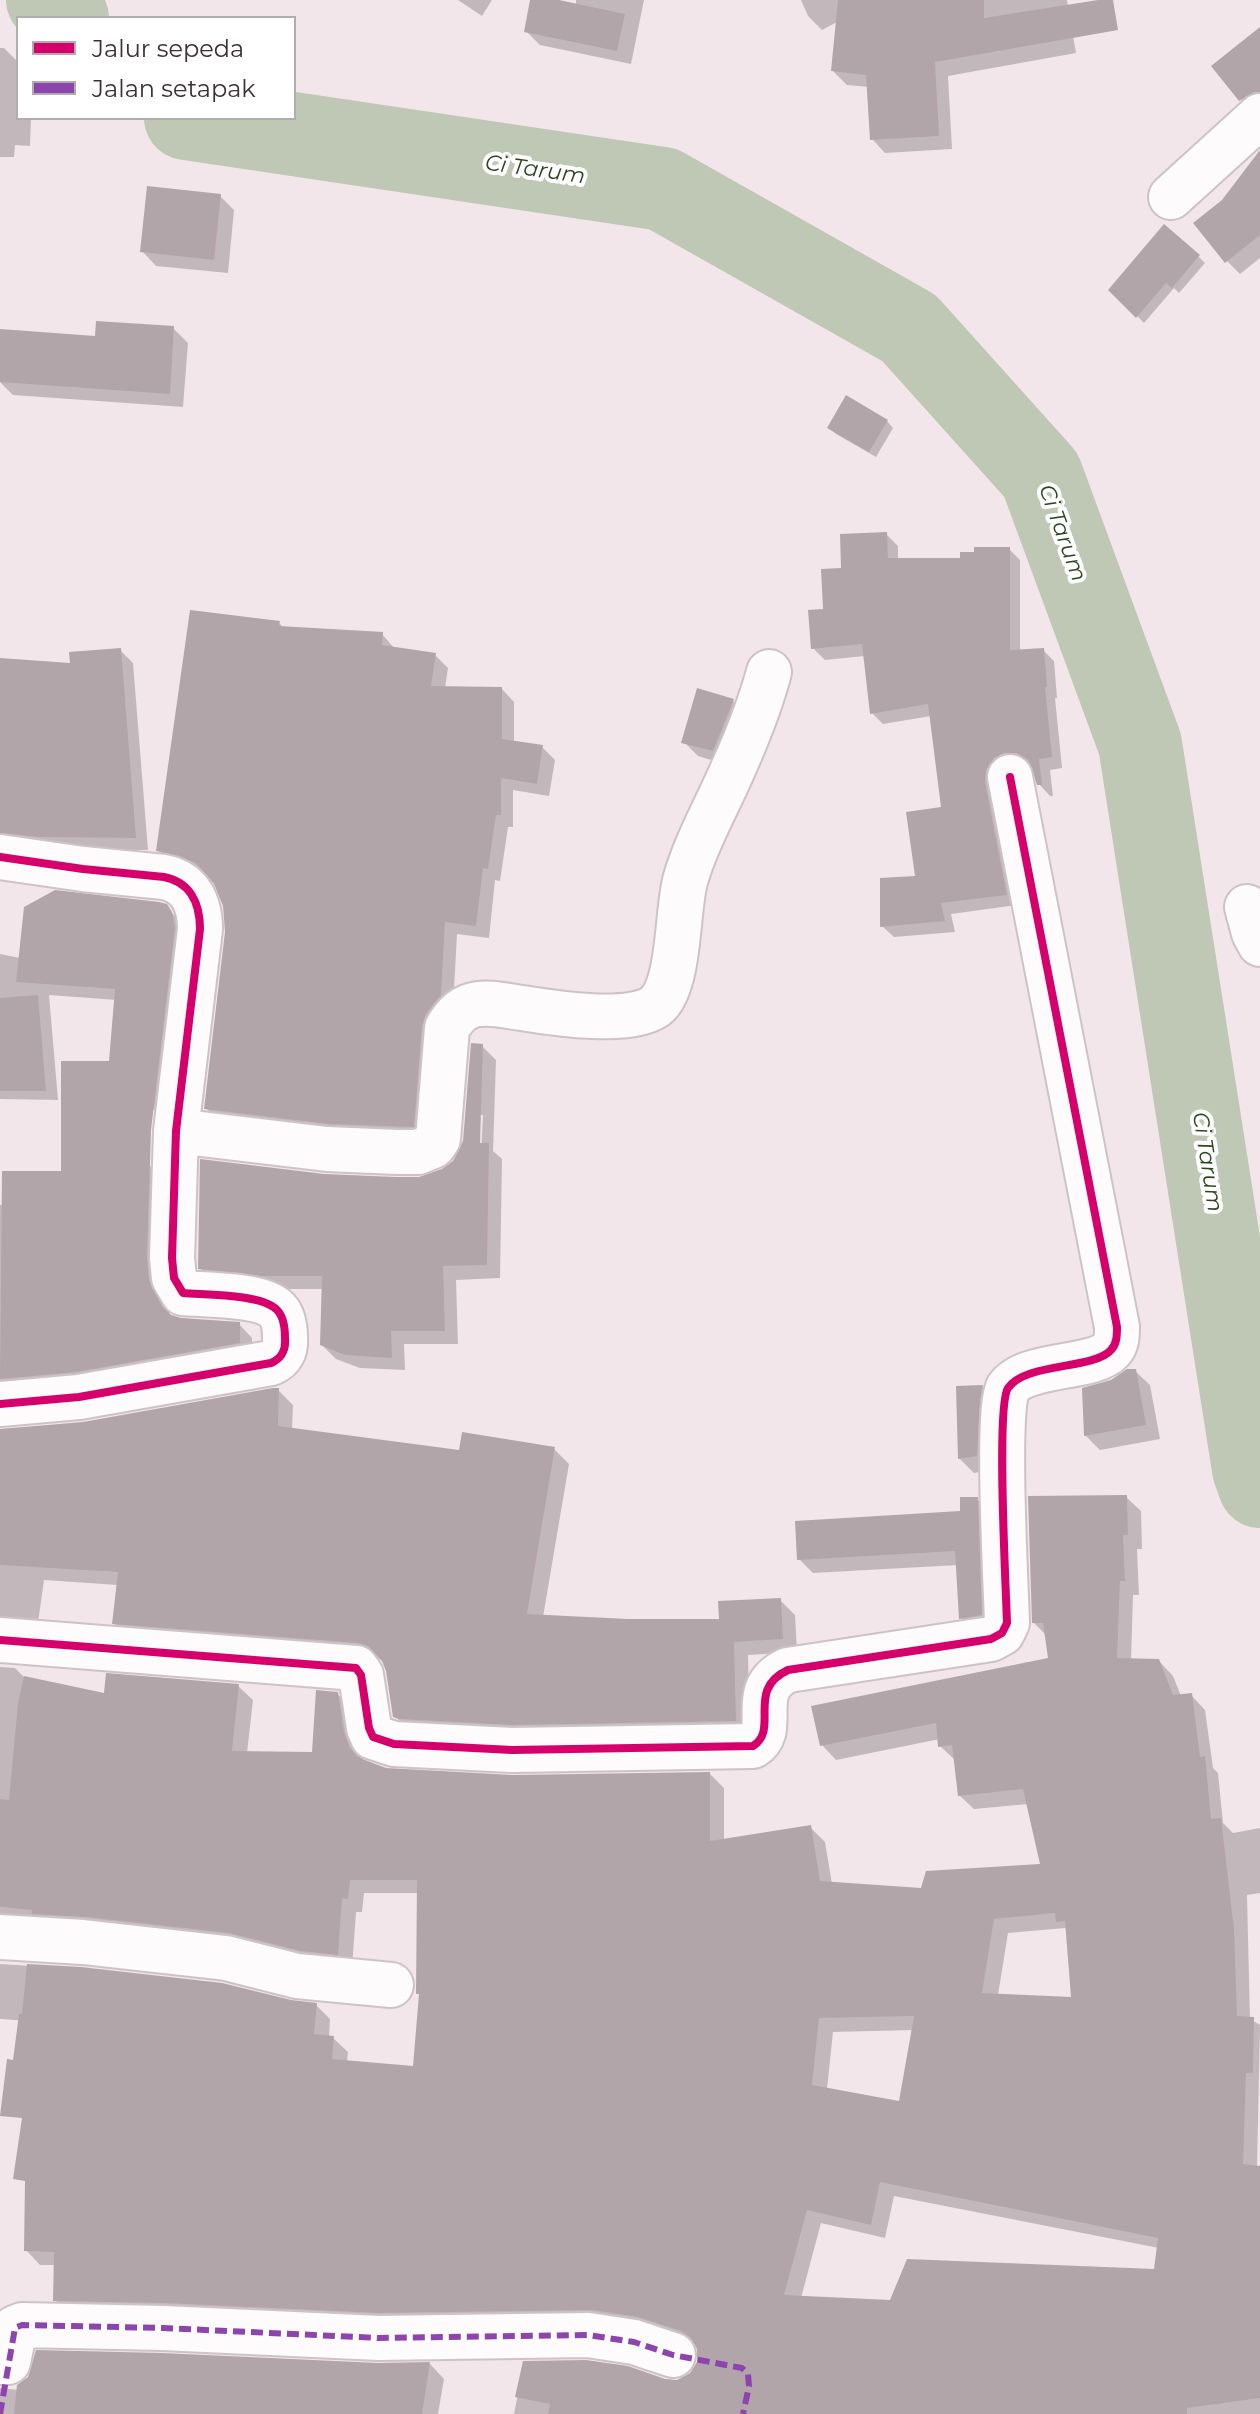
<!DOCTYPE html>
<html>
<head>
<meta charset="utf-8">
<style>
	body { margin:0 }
	#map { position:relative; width:1260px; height:2414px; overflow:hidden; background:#f3e6ea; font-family:Montserrat,sans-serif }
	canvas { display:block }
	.legend { position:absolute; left:16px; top:16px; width:280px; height:104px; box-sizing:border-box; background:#fff; border:2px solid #b0adae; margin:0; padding:10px 14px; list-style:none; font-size:24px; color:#3a3134 }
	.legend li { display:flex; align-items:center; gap:16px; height:40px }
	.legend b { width:40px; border:2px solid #b0adae }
</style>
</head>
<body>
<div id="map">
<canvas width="1260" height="2414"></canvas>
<ul class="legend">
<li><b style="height:10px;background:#d6006c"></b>Jalur sepeda</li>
<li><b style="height:10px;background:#8e44ad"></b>Jalan setapak</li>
</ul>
</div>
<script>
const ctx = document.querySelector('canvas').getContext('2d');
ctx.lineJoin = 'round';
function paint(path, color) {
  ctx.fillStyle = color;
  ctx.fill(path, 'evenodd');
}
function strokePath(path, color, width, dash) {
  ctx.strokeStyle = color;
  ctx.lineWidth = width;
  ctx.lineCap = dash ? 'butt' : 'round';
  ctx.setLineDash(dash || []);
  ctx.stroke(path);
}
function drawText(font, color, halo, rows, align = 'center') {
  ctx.font = font + ' Montserrat,sans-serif';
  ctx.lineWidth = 8;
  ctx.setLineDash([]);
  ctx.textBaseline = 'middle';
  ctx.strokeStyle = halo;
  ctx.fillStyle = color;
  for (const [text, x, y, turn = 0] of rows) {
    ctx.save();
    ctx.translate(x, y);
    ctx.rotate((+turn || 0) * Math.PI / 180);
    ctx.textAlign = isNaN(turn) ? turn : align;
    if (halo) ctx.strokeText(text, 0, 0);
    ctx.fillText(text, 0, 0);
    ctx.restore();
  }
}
paint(new Path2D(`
	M458,0H492L482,16Z
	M532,0H550L576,6V0H644L631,64L540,45L526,31Z
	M801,0H1067L1076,53L948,76L952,149L885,153L872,139L869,87L847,85L833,71L837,22L822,30L808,16Z
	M1260,41V111L1255,114L1241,100Z
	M0,48H4L18,62V118H31L30,146L15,145L14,157H0Z
	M1260,165V258L1240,274L1227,261L1223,202Z
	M220,196L234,210L228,273L156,266L142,251Z
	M1199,257L1205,263L1179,293L1174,288L1144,323L1111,289Z
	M173,328L188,343L183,407L13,395L0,382V366L97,338Z
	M887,421L893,428L876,457L836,434L829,428Z
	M886,534L898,546V560H962L1009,549L1020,560V651L1043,650L1054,661L1057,698H1055L1062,768L1050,770L1053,796H1050L1039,784L1030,764L1017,763V905L951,914L955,932L894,937L882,926L917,878L944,809L931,716L883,724L872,713L865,656L825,660L813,648L825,611L843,570Z
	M279,623L284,628L382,634L395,649L435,655L448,668L445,688L502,689L514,702V743L542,747L555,760L549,796L513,790V827H508L500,881L495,880L489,938L457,934L453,1008L426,1139L219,1121L206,1108L227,932L225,906L216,882L209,875L195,868L171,863L158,850Z
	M120,650L133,663L148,850L0,849V660L72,665Z
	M698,691L733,701L747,715L728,765L698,756L684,742Z
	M165,906L179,920L167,1110L76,1108L111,1063L117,1000L49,995L58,1100L0,1099V954L20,958Z
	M482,1046L496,1060L493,1151L502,1159L500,1278L456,1280L458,1344H404L405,1370L360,1368L336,1359L322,1345L324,1289H277L214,1282L200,1268L324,1176L419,1179L443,1171L455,1162L465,1142ZM480,1115H483L481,1153H477Z
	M149,1165L162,1178L161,1295L165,1306L172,1317L239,1324L252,1338V1356L0,1397V1205H4L63,1173Z
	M1135,1371L1150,1385L1160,1439L1100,1450L1086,1436L1112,1382Z
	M982,1387L996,1401L991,1470L974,1473L960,1459Z
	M278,1390L293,1405L292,1430L461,1452L554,1449L569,1464L543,1617L628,1621H721L780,1600L795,1615L797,1652L748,1655L750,1735L409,1731L395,1716L388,1671L383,1660L374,1657L128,1637L114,1623L118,1585L44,1580L37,1630L0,1635V1431L84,1424Z
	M1126,1497L1141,1511L1142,1549H1137L1139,1595H1133L1131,1661H1159L1173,1676L1181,1696L1191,1695L1205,1710L1213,1768L1218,1773L1223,1823L1233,1833L1260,1828V1893L1247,1895L1250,2019L1260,2025L1257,2168H1260V2414H514L524,2363L678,2382L690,2376L698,2364L697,2345L654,2331L70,2314L55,2300L56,2265H40L26,2250L30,2021L0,2019V1964L81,1969L316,2005L330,2019L329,2037L333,2038L348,2052L347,2062L414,2069L421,1996L419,1893H364L362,1912H356L352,1968L0,1932V1667L15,1668L25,1678L106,1695L238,1686L253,1700L247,1753L314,1754L337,1694L352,1708L358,1748L364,1762L386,1770L512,1777L710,1774L724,1788V1841L811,1828L825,1842L832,1884L923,1890L1042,1866L1028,1804L974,1809L959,1795L956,1761L940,1746V1739L836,1760L822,1745L1050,1660L1047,1636L1034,1623ZM1065,1928L1068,1931L1074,1999L998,1995L1008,1933ZM913,2030L901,2104L827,2089L833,2032ZM894,2196L1159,2248L1156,2271L892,2302L801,2298L821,2223L885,2238Z
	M977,1499L991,1513L995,1629L976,1632L961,1618L958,1565L813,1573L799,1559L962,1513Z
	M430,2364L444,2379L438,2414H0V2388L19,2390L378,2365Z`), '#0003');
strokePath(new Path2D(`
	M48,0L67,18
	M186,118L663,189L909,328L1041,475L1140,744L1254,1469L1260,1486`), '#bec8b5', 84);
paint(new Path2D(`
	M530,0H559L625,14L617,51L524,32Z
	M838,0H984V18L1098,0H1113L1118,30L935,62L939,136L870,140L866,75L831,71Z
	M1260,27V92H1254L1239,101L1211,66Z
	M1260,150V235L1225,263L1193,223L1222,200Z
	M147,186L221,194L214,260L140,252Z
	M1164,224L1200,255L1172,288L1166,283L1136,318L1108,290Z
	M96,321L174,326L170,394L0,382V329L95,336Z
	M846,395L888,420L869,452L827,428Z
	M887,532L888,558H960V552H974V547H1010V650L1044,648L1047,687H1045L1052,757L1039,759L1042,785H1037L1029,761L1017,753H1004L994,758L986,770L985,782L1007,895L941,903L945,921L880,927V878L915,876L906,812L941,807L928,704L870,714L862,644L811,649L808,610L823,609L821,569L841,568L840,534Z
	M190,610L280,621L279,626L383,632L382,645L436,653L431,686L502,687V739L543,745L537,784L501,778V815H496L488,869L483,868L476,926L445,922L441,995L426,1014L422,1026L414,1127L329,1124L204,1109L225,932L223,906L214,884L197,864L180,856L156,851Z
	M121,648L136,838L39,837L0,833V658L70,663L69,652Z
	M697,688L734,699L713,751L681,743Z
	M55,890L159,902L167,904L172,912L175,928L151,1130L147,1257L149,1280L162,1306L171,1315L181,1318L240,1322V1343L76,1372L0,1379L2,1171H61V1061H109L115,989L16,982L24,907Z
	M38,995L46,1091H0V998Z
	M471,1043L483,1044L480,1143H489L487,1265L443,1266L445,1331H391L392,1358L345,1355L320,1345L322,1276H262L198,1269L200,1159L324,1174L396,1177H419L442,1169L453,1161L463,1141Z
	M1127,1369H1136L1146,1425L1084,1436L1082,1388L1111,1380Z
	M983,1385L980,1400L977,1456L958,1459L956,1386Z
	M273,1388H279L278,1426L459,1450L462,1432L555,1447L527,1614L628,1619H719L718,1601L781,1598L783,1639L734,1642L736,1721L512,1725L399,1719L393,1717L386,1671L382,1661L368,1646L358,1643L112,1624L118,1572L0,1565V1429L83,1422Z
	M1127,1495L1128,1535H1123L1125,1581H1120L1117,1658L1159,1659L1173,1695L1192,1693L1200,1757L1205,1756L1211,1819L1221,1818L1234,1930L1237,2016L1254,2017L1253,2073H1246L1243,2164L1260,2166V2398L1187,2408V2414H548L550,2404L515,2397L523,2361L586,2360L628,2366L665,2379L677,2380L690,2373L697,2362V2349L691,2338L681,2331L638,2317L592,2310L379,2313L164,2303L53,2301L54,2252L24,2251L25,2181L13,2179L22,2118L0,2116L7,2059L13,2060L19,2014H22L27,1964L81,1967L222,1983L291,2000L317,2003L314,2034L334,2036L332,2059L413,2066L419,1994H416L417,1880H350L348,1899L342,1898L338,1955L301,1951L229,1933L86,1917L32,1914V1910L0,1907V1799L9,1800L18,1703L24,1676L104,1693L106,1673L239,1684L232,1751L312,1752L316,1690L338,1692L344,1732L350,1748L357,1756L365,1760L386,1768L512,1775L710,1772V1841L811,1825L820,1881L921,1888L926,1871L1040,1864L1023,1789L958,1796L952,1745L938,1747L936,1723L820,1746L811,1706L1048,1658L1043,1623H1032L1028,1496ZM1055,1913L1056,1922L1065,1921L1071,1997L982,1993L994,1919ZM914,2016L899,2101L812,2085L819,2018ZM880,2182L1158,2238L1154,2269L907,2259L890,2300L784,2295L807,2210L871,2225Z
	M960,1497H978L982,1615L959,1619L955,1551L797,1560L795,1521L960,1511Z
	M36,2350L162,2353L378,2363L430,2362L422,2414H14L17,2385L28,2377Z`), '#b1a5a9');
const minor = new Path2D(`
	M1171,197L1260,116
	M0,857L83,869L164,877C190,882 200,903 200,929L176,1131L172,1258L174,1278L183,1293C206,1295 260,1294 276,1309C284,1316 285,1328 285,1338C286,1350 282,1358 271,1363L79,1397L0,1404
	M1247,907L1254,933L1260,944
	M176,1131L327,1149L397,1152H418L433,1146L438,1139L447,1028C454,1017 460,1009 473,1005C489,1001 506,1006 522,1008C552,1013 636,1026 658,1004C680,981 677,912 685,881C696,842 717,806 733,769C747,738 760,705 769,672
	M0,1640L356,1668L361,1675L369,1728L373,1737L394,1744L512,1750L753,1746C780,1729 745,1690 788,1670L991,1639L1002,1633L1007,1623C1006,1588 996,1406 1008,1388C1026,1362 1093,1370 1111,1350C1117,1344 1117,1335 1117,1327L1010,777
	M0,1937L83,1942L226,1958L297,1976L391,1985
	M0,2362H8L15,2328L22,2325L163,2328L379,2338L588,2335L634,2342L673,2355`);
strokePath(minor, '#cdc3c6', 48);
strokePath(minor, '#fdfbfc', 44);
strokePath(new Path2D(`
	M0,2414L15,2328L22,2325L163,2328L379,2338L588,2335L634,2342L673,2355L742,2368L748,2374L749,2386L743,2414`), '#8e44ad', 6, [12, 6]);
strokePath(new Path2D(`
	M0,857L83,869L164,877C190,882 200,903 200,929L176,1131L172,1258L174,1278L183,1293C206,1295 260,1294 276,1309C284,1316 285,1328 285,1338C286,1350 282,1358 271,1363L79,1397L0,1404
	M0,1640L356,1668L361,1675L369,1728L373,1737L394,1744L512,1750L753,1746C780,1729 745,1690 788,1670L991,1639L1002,1633L1007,1623C1006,1588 996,1406 1008,1388C1026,1362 1093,1370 1111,1350C1117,1344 1117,1335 1117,1327L1010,777`), '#d6006c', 8);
drawText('italic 22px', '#2a461b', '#fff', [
	["Ci Tarum",535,170,8],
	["Ci Tarum",1062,533,70],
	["Ci Tarum",1207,1162,81]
]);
</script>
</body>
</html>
